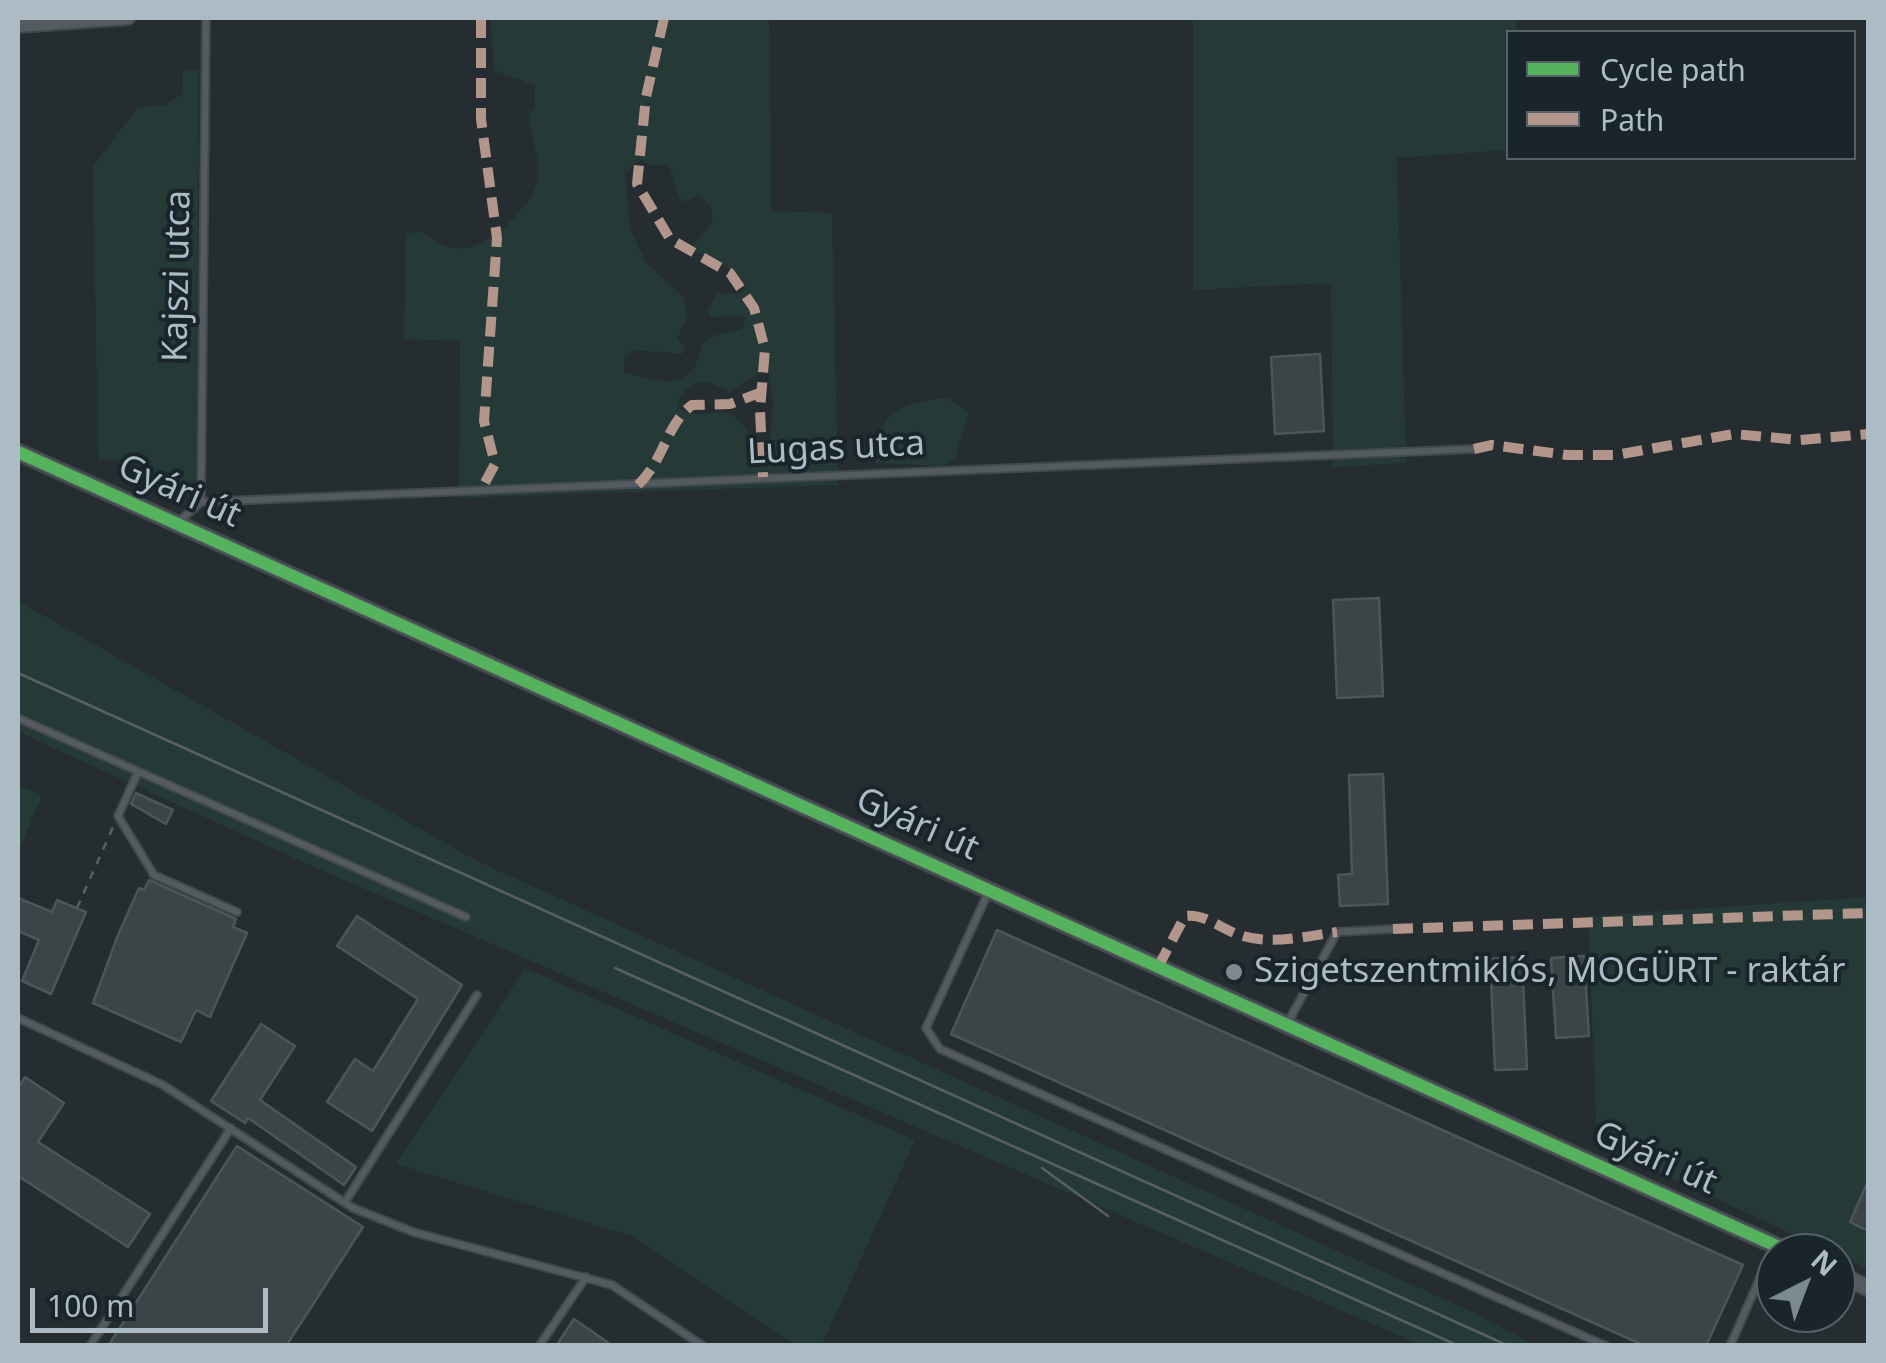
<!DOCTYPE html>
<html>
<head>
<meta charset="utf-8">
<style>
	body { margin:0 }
	#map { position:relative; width:1886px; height:1363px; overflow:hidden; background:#252d31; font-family:"Noto Sans",sans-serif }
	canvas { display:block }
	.frame { position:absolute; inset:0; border:20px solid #adbbc4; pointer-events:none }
	.legend { position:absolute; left:1506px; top:30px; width:350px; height:130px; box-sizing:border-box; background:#19252b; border:2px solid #546168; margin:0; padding:12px 18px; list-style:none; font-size:30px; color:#adbbc4 }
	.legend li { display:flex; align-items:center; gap:20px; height:50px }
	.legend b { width:50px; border:2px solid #546168 }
	.north { position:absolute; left:1756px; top:1233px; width:100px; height:100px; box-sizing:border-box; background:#19252b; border:2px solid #546168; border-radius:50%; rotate:42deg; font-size:28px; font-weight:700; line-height:40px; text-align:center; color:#adbbc4 }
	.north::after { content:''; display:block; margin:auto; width:35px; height:45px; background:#7d8991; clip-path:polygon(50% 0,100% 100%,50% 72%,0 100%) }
	.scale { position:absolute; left:30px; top:1288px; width:238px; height:45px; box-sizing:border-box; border:5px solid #adbbc4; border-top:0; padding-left:12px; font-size:30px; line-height:35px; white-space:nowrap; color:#adbbc4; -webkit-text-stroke:8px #19252b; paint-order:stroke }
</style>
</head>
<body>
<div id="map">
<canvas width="1886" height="1363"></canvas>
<div class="frame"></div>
<ul class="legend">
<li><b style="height:12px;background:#56b35d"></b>Cycle path</li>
<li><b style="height:12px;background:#b2968c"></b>Path</li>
</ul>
<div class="north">N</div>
<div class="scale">100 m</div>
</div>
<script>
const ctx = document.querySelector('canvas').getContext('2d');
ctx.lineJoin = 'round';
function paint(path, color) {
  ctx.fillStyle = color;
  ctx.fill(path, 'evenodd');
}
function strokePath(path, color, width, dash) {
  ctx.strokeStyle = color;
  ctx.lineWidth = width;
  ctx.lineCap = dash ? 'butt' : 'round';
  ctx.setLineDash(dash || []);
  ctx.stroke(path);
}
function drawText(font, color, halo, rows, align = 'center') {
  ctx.font = font + ' "Noto Sans",sans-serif';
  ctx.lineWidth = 8;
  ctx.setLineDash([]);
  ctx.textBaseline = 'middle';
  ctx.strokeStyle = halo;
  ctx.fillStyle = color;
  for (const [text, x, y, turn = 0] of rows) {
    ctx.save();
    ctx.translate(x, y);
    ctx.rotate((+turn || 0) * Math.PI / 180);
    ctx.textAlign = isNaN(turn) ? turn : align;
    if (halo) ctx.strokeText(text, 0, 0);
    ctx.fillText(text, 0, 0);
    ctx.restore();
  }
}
paint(new Path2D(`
	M490,18H769L771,211L832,213L838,485L459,498L460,341L404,339L406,233L422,232C434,242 449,250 465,248C491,245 534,205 537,179C540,159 532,136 528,116L535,107V85L495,71ZM641,160L651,166L669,165L679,197L685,202L699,196L710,205L713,220L690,250L733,270L746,287L742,293L717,294L707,311L711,318L740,315L746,318L742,329C732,332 720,333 711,337C701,341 702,348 699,356C689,394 650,379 624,372V359L633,350L683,354L685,347L677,339L688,316L683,297L646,262L630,228L625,173ZM768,367L773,405L768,455L759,457C734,382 707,430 678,407L680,396L693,383L707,382L730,392Z
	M1193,18H1516L1517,32H1508V150L1397,158L1406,463L1333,467L1331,283L1193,290Z
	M183,69L199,71L196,478L182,495C150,491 150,455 98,460L93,166L138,107L165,105L183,94Z
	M948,398L969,412L955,459L944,466L875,463C875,412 903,401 948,398Z
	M18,601L477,861L1468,1310L1535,1345H1421L323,871L18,732Z
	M18,785L42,795L18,853Z
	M1868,897V1269L1597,1144L1588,916Z
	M525,968L915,1140L822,1345H795L631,1236L396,1164Z`), '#253936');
const building = new Path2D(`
	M1320,354L1324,431L1275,434L1271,357Z
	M1379,598L1383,696L1337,698L1333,600Z
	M1383,774L1388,904L1340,906L1338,875L1352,874L1349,775Z
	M136,793L173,810L166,824L131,804Z
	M149,880L236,919L233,927L247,933L210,1017L196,1010L181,1042L93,1003L118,935L139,888L144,890Z
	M18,898L52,912L57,900L86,912L51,994L22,981L39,940L18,931Z
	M357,916L462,985L372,1131L327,1102L355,1059L373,1071L418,999L337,946Z
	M997,930L1743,1265L1706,1346H1645L951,1034Z
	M1584,956L1589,1036L1556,1038L1551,958Z
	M1522,957L1527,1069L1495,1070L1490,959Z
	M261,1024L295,1046L260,1100L356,1167L344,1185L248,1118L245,1123L211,1101Z
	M25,1077L64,1103L38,1142L150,1214L128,1247L18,1176V1088Z
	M237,1146L363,1227L286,1346H108Z
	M1868,1181V1231L1850,1222Z
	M574,1319L613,1346H556Z`);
paint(building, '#3d4448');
strokePath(building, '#4c555a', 2.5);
const service = new Path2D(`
	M201,502L1474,449
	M177,523L201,502L206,18
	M18,718L466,917
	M138,772L118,816L154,875L237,912
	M988,893L926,1028L940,1049L1606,1346
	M18,1018L163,1085L353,1208L413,1232L612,1285L703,1346
	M1287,1024L1337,932L1393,929
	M345,1202L477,995
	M90,1346L231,1128
	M539,1346L586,1277
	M1730,1346L1774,1246`);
const minor = new Path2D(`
	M18,26L128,18`);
const tertiary = new Path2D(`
	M18,452L1792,1253
	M1836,1273L1868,1288`);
strokePath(service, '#42494c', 10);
strokePath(minor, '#42494c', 16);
strokePath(tertiary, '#42494c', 19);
strokePath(new Path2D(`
	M77,908L113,827`), '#586063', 2.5, [8, 8]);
strokePath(service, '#545b60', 6);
strokePath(minor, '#545b60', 12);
strokePath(tertiary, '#545b60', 15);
strokePath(new Path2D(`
	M18,673L1509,1346
	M615,968L1459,1346
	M1042,1168L1108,1216`), '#585f63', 2.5);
strokePath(new Path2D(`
	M481,18V119L497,238L484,421L495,464L481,490
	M664,18L646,97L637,184L670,239L730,273L754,308L765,349L760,410L763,477
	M1474,449L1492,445L1567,455H1616L1734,434L1800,440L1868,434
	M638,485C665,459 665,426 692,405L730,404L762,392
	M1393,929L1868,913
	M1158,967L1185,916C1206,913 1223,931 1243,936C1273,945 1307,936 1337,932`), '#b2968c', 10, [20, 10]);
strokePath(new Path2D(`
	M18,452L1792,1253`), '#56b35d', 12);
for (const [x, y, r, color] of [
	[1234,972,10,"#7d8991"]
]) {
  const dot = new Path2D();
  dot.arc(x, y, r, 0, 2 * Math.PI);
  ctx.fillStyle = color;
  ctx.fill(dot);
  strokePath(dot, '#19252b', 4);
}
drawText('35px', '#adbbc4', '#19252b', [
	["Kajszi utca",178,276,-89],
	["Lugas utca",836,449,-3],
	["Gyári út",179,492,24],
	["Gyári út",917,825,24],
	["Gyári út",1655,1159,24]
]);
drawText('35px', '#adbbc4', '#19252b', [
	["Szigetszentmiklós, MOGÜRT - raktár",1254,972]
], 'left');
</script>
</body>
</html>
